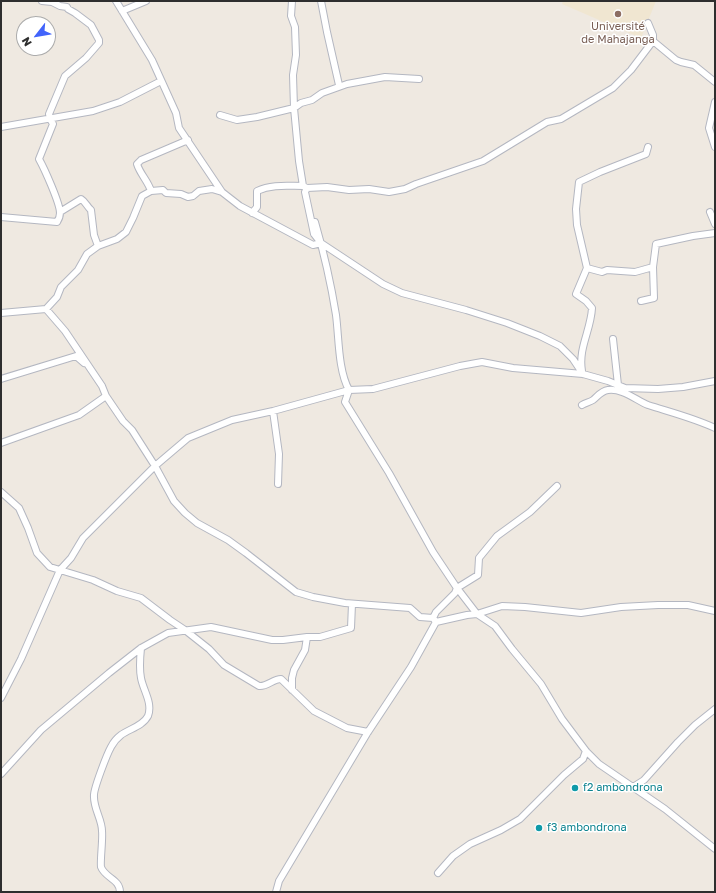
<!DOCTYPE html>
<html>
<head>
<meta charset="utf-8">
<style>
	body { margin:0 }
	#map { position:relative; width:716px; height:893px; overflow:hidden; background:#efe9e1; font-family:"Golos Text",sans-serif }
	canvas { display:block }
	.frame { position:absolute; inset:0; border:2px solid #2e2e2e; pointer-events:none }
	.north { position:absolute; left:16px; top:16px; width:40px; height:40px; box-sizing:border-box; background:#fff; border:1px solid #ababab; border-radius:50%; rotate:239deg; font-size:11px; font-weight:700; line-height:16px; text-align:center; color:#2e2e2e }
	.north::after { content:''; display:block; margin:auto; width:14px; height:18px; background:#4264fb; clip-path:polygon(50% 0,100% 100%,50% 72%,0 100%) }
</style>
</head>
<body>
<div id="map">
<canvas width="716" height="893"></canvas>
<div class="frame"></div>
<div class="north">N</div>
</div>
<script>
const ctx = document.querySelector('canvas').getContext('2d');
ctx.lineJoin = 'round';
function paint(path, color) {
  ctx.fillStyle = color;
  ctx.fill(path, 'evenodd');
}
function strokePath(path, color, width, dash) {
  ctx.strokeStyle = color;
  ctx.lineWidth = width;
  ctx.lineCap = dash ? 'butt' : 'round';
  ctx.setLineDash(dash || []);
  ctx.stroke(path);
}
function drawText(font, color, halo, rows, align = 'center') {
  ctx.font = font + ' "Golos Text",sans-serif';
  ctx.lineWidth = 3;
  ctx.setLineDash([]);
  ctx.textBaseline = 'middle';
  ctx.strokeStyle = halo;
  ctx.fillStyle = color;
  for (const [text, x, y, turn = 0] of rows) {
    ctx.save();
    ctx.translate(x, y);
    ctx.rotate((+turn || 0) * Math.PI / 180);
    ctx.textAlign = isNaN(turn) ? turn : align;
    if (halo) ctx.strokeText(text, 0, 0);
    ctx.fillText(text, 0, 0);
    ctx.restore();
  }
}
paint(new Path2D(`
	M563,1H656L641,38L562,4Z`), '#f0e6d1');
const minor = new Path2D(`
	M116,1L152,60L176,113L179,128L222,192L240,206L313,245L321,243L323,245
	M292,1L291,16L295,27L296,55L293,75L294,108L299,161L303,186L307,188L305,192L314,234L321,243L383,284L402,293L466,310L507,323L540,336L560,346L573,359L583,374
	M321,1L327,32L339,85
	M122,11L146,1
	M648,23L653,35V41L676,60L681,62L694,65L715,82
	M715,102L709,128L715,147
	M220,115L237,120L257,117L294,108L301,103L312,100L322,93L347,84L385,77L419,79
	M1,127L93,111L120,102L161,81
	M307,188L327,187L349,190L369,189L389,192L405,189L416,184L483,161L547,122L561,119L613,88L631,70L653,41
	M151,191C148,181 140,174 137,164L141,160L188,140
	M60,212L81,199C86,202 87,207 91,210L94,235L98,246
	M710,212L715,224
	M252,213L257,207V191C272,184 287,186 303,186
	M1,217L57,222C59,219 60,216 60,213C60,203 44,168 39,159L53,124L50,119L49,114L65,76L86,58L99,43V40L91,25L75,13L68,9L67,7L60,6L52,2L42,1
	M315,222C324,253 331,284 336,315C339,338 338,370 349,390L345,402L389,473L433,552L457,588L477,614L495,626L512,649L541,684L562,719L586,751L599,764L665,809L715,849
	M587,268L602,272L607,270L635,272L653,267L656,244L693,236L715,233
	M641,301L654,298L653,267
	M46,309L65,331L102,386L106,396L123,421L132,430L155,466L174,501L185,513L197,523L228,540L246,553L296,592L313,597L345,603L410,608L420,617L433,618L436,622
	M1,313L46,309L57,297L61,287L78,270L87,254L98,246L117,239L126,232L133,218L142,196L151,191L163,190L166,193L181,194L188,197L193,196L199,191L212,189L222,192
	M613,339L618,385
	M582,371C578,348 591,330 592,308L586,301L576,294L587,268L577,225L576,209L579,182L600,172L646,154L648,147
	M1,379L76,356L84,363
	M582,405C585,403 590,402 593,400C598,396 601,391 608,390C622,388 636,400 648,405C670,412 694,418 715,428
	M273,411L279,454L278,484
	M1,443L79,415L106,396
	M1,492L19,508L28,528L37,553L50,567L93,580L117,591L141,598L170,620L185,630L209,649L224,665L259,686C267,687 273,679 281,679L314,711L347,728L368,732
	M433,618L436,612L455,593L457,588L478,575L479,558L497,536L530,512L557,486
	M292,690V678L294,670L305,650L307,637
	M1,698L21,659L60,570L71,558L83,538L155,466L188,438L232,420L273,411L349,390L373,389L460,366L482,362L513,368L583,374L608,381L625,388L658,389L683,387L715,381
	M1,774L41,730L109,673L141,648L168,633L211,627L272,640H283L307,637H320L351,628L352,604
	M633,787L644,780L678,742L695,725L715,709
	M438,873L453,856L470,844L501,830L520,819L564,775L583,759L586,751
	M120,892C120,879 105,878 101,867C100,862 103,838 102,831C102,819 93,808 94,795C94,788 107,754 111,747C113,743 117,738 121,735C129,729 143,726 148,716C153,703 143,690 141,678C139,668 140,658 141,648
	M276,892L279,881L368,732L411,667L436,622L467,615L477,614L502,606L525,607L581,613L621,607L658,605H688L715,611`);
strokePath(minor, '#b4b7c1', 8);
strokePath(minor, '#fff', 6);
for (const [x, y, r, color] of [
	[618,14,4,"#8d6e63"],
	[575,788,4,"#0f9aa8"],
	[539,828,4,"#0f9aa8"]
]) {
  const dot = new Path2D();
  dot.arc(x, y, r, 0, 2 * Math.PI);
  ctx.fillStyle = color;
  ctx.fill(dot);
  strokePath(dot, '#fff', 1.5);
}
drawText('11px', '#785e54', '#fff', [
	["Université",618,27],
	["de Mahajanga",618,40]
]);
drawText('11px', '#0d838f', '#fff', [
	["f2 ambondrona",583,788],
	["f3 ambondrona",547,828]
], 'left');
</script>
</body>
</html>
